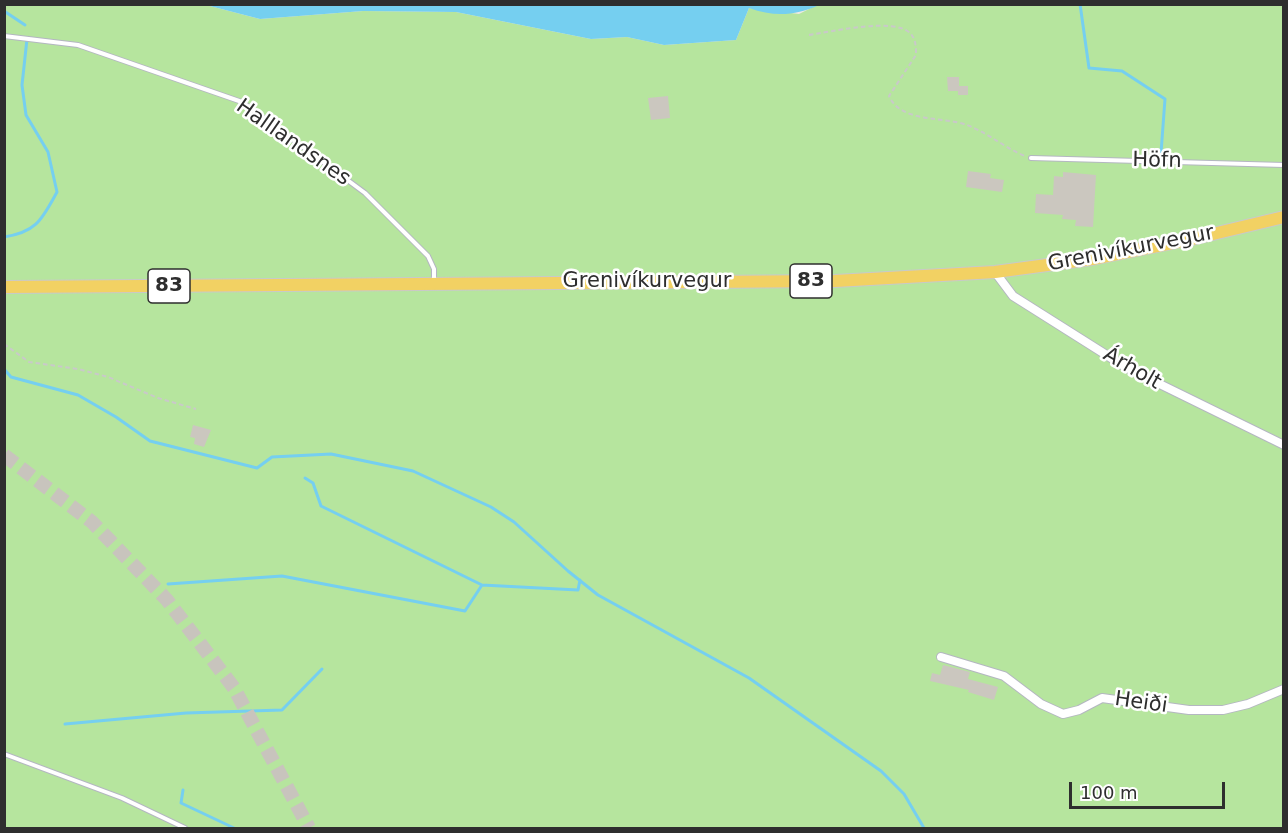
<!DOCTYPE html>
<html>
<head>
<meta charset="utf-8">
<style>
	body { margin:0 }
	#map { position:relative; width:1288px; height:833px; overflow:hidden; background:#efe9e1; font-family:"DejaVu Sans",sans-serif }
	canvas { display:block }
	.frame { position:absolute; inset:0; border:6px solid #2e2e2e; pointer-events:none }
	.scale { position:absolute; left:1069px; top:782px; width:156px; height:27px; box-sizing:border-box; border:3px solid #2e2e2e; border-top:0; padding-left:8px; font-size:18px; line-height:21px; white-space:nowrap; color:#2e2e2e; -webkit-text-stroke:4px #fff; paint-order:stroke }
</style>
</head>
<body>
<div id="map">
<canvas width="1288" height="833"></canvas>
<div class="frame"></div>
<div class="scale">100 m</div>
</div>
<script>
const ctx = document.querySelector('canvas').getContext('2d');
ctx.lineJoin = 'round';
function paint(path, color) {
  ctx.fillStyle = color;
  ctx.fill(path, 'evenodd');
}
function strokePath(path, color, width, dash) {
  ctx.strokeStyle = color;
  ctx.lineWidth = width;
  ctx.lineCap = dash ? 'butt' : 'round';
  ctx.setLineDash(dash || []);
  ctx.stroke(path);
}
function drawText(font, color, halo, rows, align = 'center') {
  ctx.font = font + ' "DejaVu Sans",sans-serif';
  ctx.lineWidth = 5;
  ctx.setLineDash([]);
  ctx.textBaseline = 'middle';
  ctx.strokeStyle = halo;
  ctx.fillStyle = color;
  for (const [text, x, y, turn = 0] of rows) {
    ctx.save();
    ctx.translate(x, y);
    ctx.rotate((+turn || 0) * Math.PI / 180);
    ctx.textAlign = isNaN(turn) ? turn : align;
    if (halo) ctx.strokeText(text, 0, 0);
    ctx.fillText(text, 0, 0);
    ctx.restore();
  }
}
paint(new Path2D(`
	M819,4L1283,5V828H5V5H206L260,19L363,11L456,12L591,39L627,37L664,45L736,40L749,8L799,14Z`), '#b6e59e');
paint(new Path2D(`
	M206,5H819C795,16 774,17 749,8L736,40L664,45L627,37L591,39L456,12L363,11L260,19Z`), '#75cff0');
strokePath(new Path2D(`
	M1080,4L1089,68L1122,71L1165,99L1161,153
	M4,11L25,25
	M4,237C37,232 42,219 57,192L48,152L26,115L22,85L27,39
	M4,369L11,377L78,395L116,417L150,441L257,468L272,457L331,454L413,471L491,507L514,522L568,571L598,595L749,678L881,771L904,794L924,828
	M305,478L313,483L321,506L482,585L578,590L580,580
	M168,584L282,576L465,611L482,585
	M65,724L186,713L282,710L322,669
	M183,790L181,803L234,828`), '#75cff0', 3);
paint(new Path2D(`
	M947,77H959V86H968V95H958V91H948Z
	M668,96L670,118L651,120L648,98Z
	M968,171L991,174L990,178L1004,180L1002,192L966,187Z
	M1063,172L1096,175L1093,227L1075,226L1076,220L1062,219L1063,215L1035,213L1036,194L1053,195L1054,176L1063,177Z
	M193,425L211,430L204,447L194,444L195,438L190,437Z
	M943,665L970,672L968,679L998,687L994,700L968,692L969,690L930,681L932,673L940,675Z`), '#cbc7bf');
strokePath(new Path2D(`
	M4,455L92,522L167,600L234,688L309,828`), '#c8c4bd', 14, [14, 7]);
const service = new Path2D(`
	M4,36L78,45L242,102L365,193L428,256L434,269V280
	M1031,158L1284,165
	M4,754L122,798L185,828`);
const minor = new Path2D(`
	M995,272L1013,296L1127,368L1284,445
	M941,657L1004,676L1041,704L1063,714L1079,710L1102,698L1189,710H1223L1248,704L1284,689`);
const primary = new Path2D(`
	M4,287L835,281L995,272L1092,259L1192,239L1284,217`);
strokePath(service, '#b4b7c1', 6);
strokePath(minor, '#b4b7c1', 10);
strokePath(primary, '#c9c9c9', 14);
strokePath(new Path2D(`
	M809,35C831,32 893,17 910,33C916,39 916,47 916,55L889,96C901,123 942,116 967,125C988,133 1005,148 1025,156
	M4,344L29,362L78,369L108,377L158,398L196,409`), '#c9c9c9', 2, [4.5, 3]);
strokePath(service, '#fff', 4);
strokePath(minor, '#fff', 8);
strokePath(primary, '#f2d163', 12);
for (const [x, y, w] of [
	[811,281,42],
	[169,286,42]
]) {
  const box = new Path2D();
  box.roundRect(x - w / 2, y - 17, w, 34, 4.5);
  ctx.fillStyle = '#fff';
  ctx.fill(box);
  strokePath(box, '#2e2e2e', 1.5);
}
drawText('bold 20px', '#2e2e2e', null, [
	["83",811,281],
	["83",169,286]
]);
drawText('21px', '#2e2e2e', '#fff', [
	["Halllandsnes",293,143,35],
	["Höfn",1157,161,1],
	["Grenivíkurvegur",1131,249,-11],
	["Grenivíkurvegur",647,282],
	["Árholt",1132,369,30],
	["Heiði",1141,703,8]
]);
</script>
</body>
</html>
